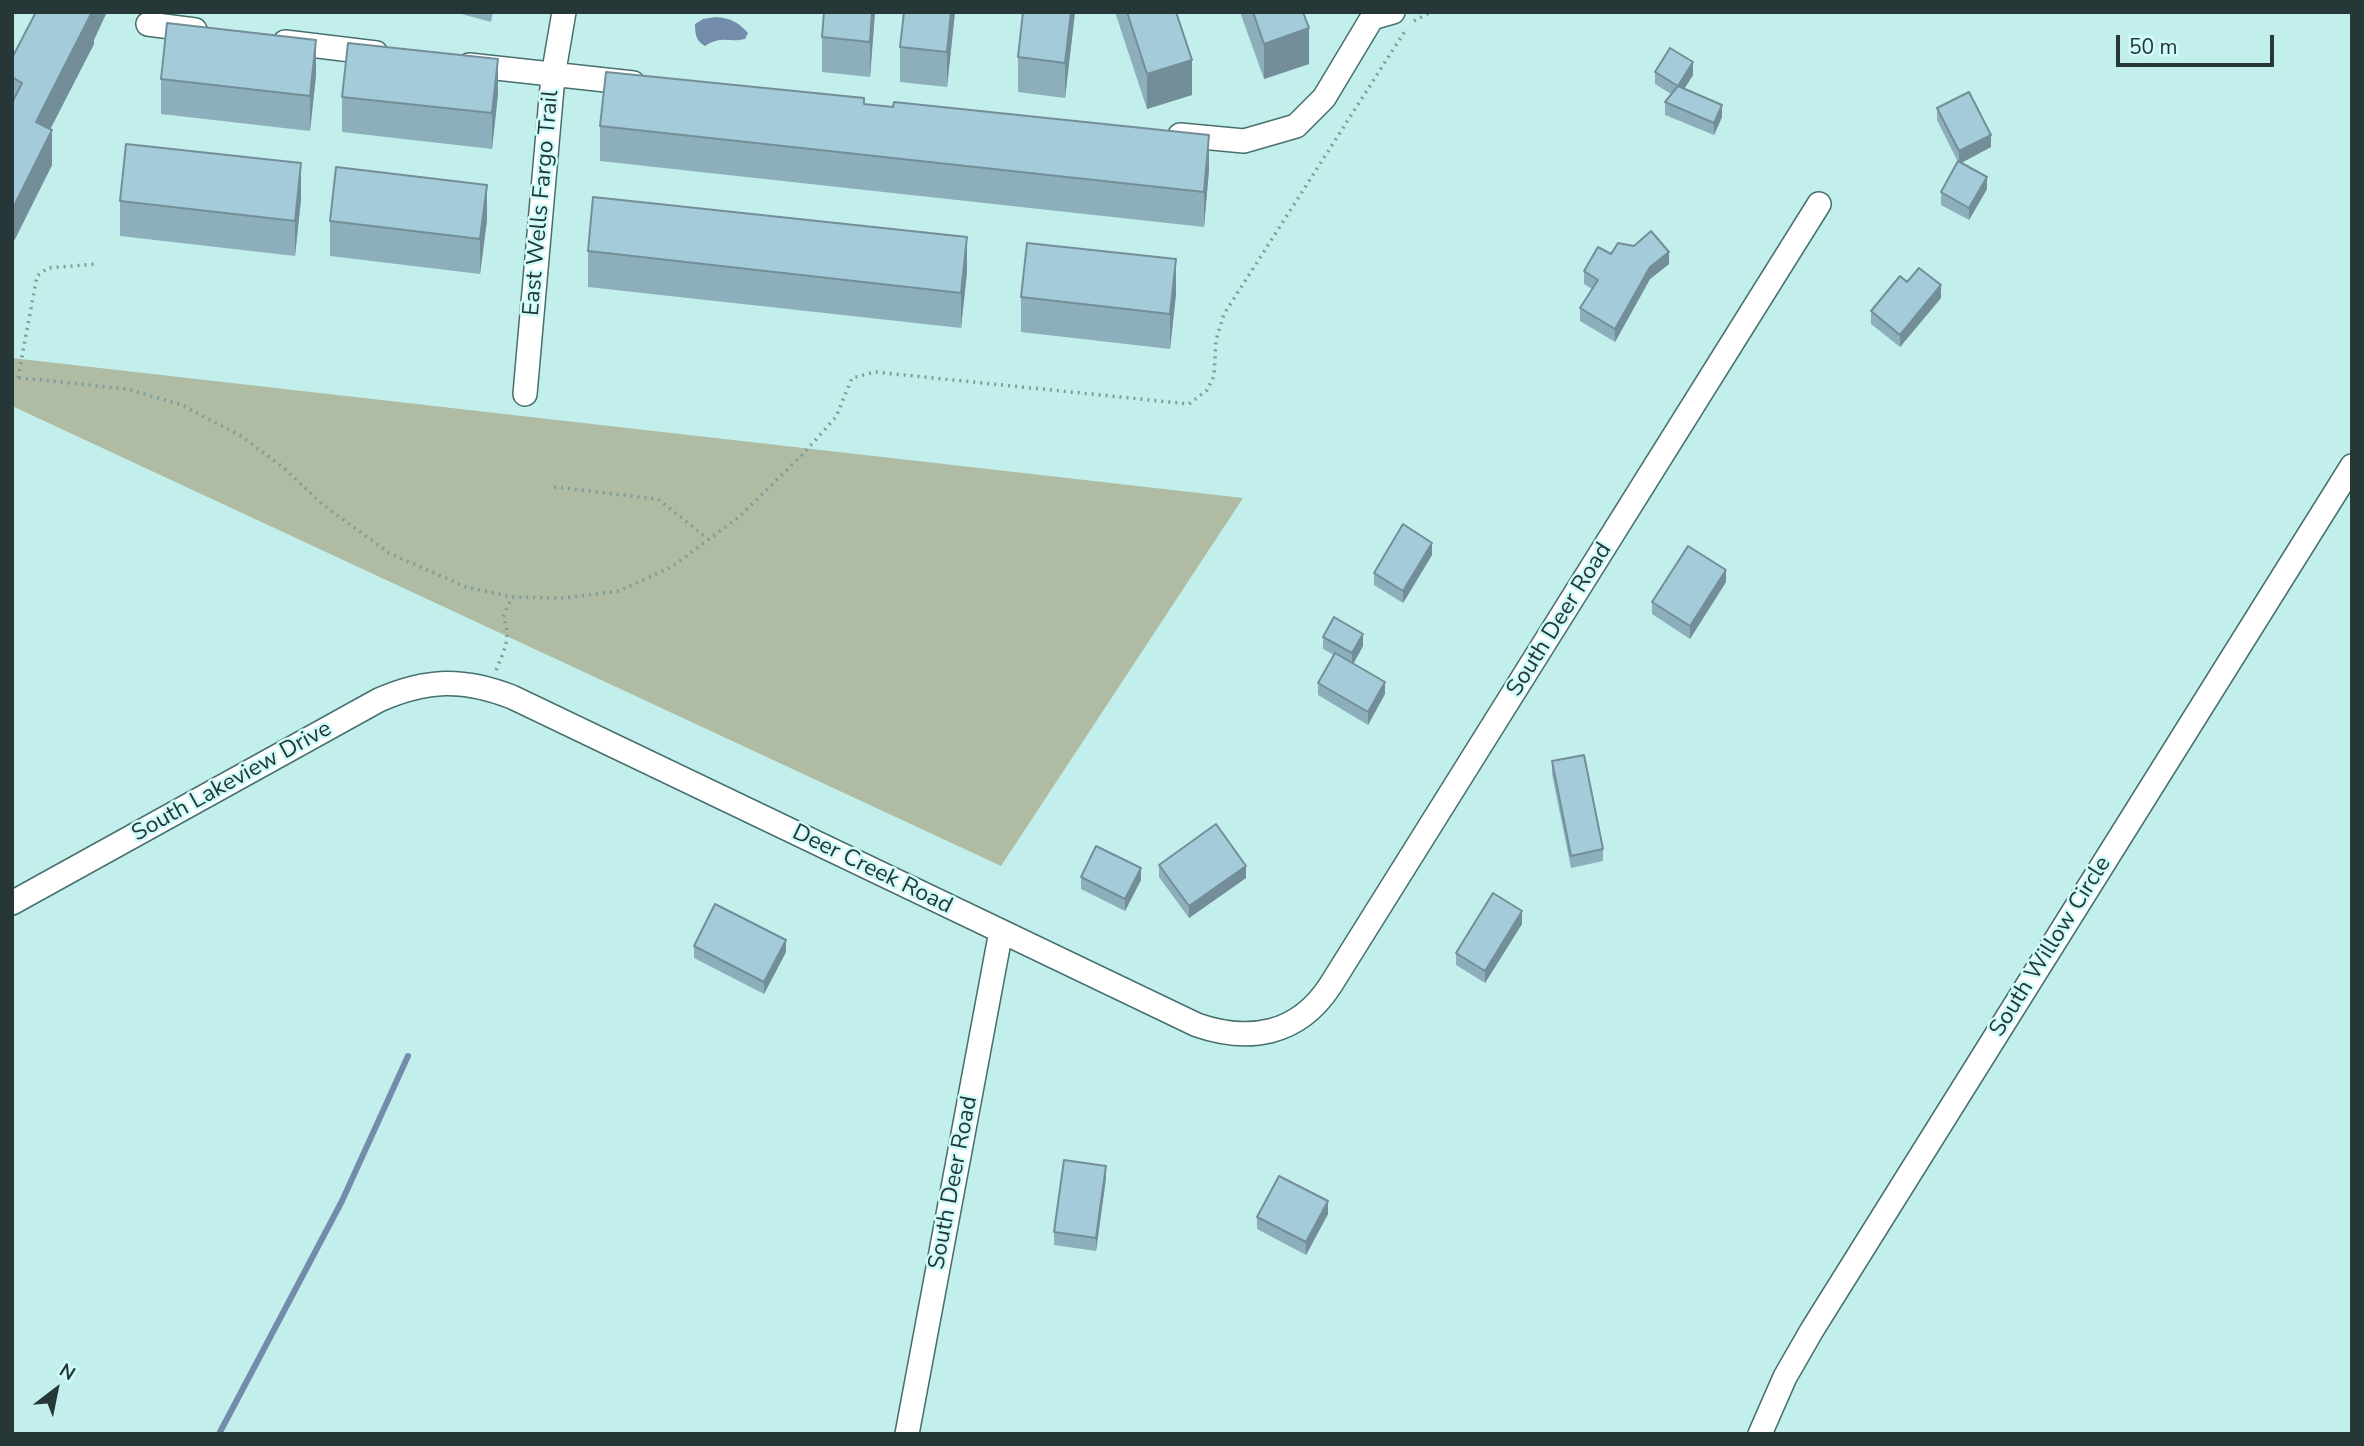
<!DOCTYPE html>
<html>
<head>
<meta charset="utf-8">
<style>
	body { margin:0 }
	#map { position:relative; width:2364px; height:1446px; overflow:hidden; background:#c2efec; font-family:"Nunito Sans",sans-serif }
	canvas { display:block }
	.frame { position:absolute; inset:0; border:14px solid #253736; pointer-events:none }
	.north { position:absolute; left:21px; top:1355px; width:70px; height:70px; -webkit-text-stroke:5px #cffcfa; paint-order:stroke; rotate:32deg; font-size:19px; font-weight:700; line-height:28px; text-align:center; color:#253736 }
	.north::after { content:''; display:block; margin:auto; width:24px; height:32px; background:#253736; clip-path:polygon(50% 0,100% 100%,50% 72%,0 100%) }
	.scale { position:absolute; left:2116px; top:35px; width:158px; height:32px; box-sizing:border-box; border:4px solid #253736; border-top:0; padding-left:9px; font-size:21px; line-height:24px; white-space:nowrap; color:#253736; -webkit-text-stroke:5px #cffcfa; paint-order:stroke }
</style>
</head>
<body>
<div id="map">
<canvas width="2364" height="1446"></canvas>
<div class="frame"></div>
<div class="north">N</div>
<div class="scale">50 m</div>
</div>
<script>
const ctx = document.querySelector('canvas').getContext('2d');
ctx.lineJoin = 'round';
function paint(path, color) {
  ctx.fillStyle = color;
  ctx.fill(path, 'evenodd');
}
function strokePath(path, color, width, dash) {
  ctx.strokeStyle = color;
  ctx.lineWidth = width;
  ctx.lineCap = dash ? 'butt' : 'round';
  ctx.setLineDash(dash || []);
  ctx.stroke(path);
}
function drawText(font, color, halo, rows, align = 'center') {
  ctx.font = font + ' "Nunito Sans",sans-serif';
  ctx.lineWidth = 5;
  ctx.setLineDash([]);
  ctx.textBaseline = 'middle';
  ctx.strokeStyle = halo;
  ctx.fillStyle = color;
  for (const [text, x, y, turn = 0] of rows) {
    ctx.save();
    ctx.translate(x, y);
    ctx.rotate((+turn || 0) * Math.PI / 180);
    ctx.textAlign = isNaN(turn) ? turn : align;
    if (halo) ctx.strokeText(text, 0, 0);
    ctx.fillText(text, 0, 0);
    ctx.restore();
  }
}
paint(new Path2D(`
	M12,358L1243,498L1001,866L12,406Z`), '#afbca3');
paint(new Path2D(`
	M716,17C730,18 738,22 748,33L745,39C729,43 722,35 705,46C696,41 695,34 695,24L703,19Z`), '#738cac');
strokePath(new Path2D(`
	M219,1434L342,1201L408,1056`), '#738cac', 6);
const street = new Path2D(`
	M148,24L195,30
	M285,42L376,53
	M469,65L633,83
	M1180,135L1244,141L1296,126L1324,98L1372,18L1393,12
	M525,394L553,76L564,12
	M12,903L379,700C427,679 463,678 512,697L1197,1025C1249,1043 1298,1035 1330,986L1819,204
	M907,1434L1001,931
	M1760,1434L1785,1377L1812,1330L2352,466`);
strokePath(street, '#46706e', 26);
strokePath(new Path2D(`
	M1414,21L1431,12
	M12,377L127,389L182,405L241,436L284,468L322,504L389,553L466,587L512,597L564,598L619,591L673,566L739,517L802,455L836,417L852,378L875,372L1189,404L1207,390L1214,376L1216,340L1224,314L1405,31
	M18,378L37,276L48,268L96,264
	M554,487L658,499L708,539
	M496,670C504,651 512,637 503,617L512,597`), '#7c9d9b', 3.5, [2, 5]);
strokePath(street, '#fff', 23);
paint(new Path2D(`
	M454,12H493L491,22Z
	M824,12H875L870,77L822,72V37Z
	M904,12H955L947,87L900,82V47Z
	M1023,12H1075L1065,98L1018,92V57Z
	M1115,12H1176L1192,95L1147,109Z
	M1240,12H1303L1309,64L1264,79Z
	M94,40V44L50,129L52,165L12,245V58Z
	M1655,72L1693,75L1684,89L1722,117L1714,135L1665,115V102L1671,94L1655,84Z
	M316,75L310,131L161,114V79Z
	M498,94L492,149L342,132V97Z
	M864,104L893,107L1209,170L1204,227L600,161V126Z
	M1937,108L1991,147L1961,163L1987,189L1969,220L1941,205V192L1958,162L1937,120Z
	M301,199L295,256L120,236V201Z
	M487,220L480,274L330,256V221Z
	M588,251L967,272L961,328L588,287Z
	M1611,254L1669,264L1650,279L1615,342L1580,321V308L1592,289L1584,284V271Z
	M1907,282L1941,298L1900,347L1871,324V311Z
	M1176,294L1170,349L1021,332V297Z
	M1432,555L1403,603L1374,585V573Z
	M1726,582L1690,639L1652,614V602Z
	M1323,637L1363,646L1353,664L1385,694L1368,725L1318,695V683L1334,655L1323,649Z
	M1552,761L1603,849V861L1571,868L1552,774Z
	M1159,865L1246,878L1189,918L1159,877Z
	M1081,877L1141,880L1125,911L1081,889Z
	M1522,924L1485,983L1456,965V953Z
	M694,946L786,952L764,994L694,958Z
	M1106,1178L1096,1251L1054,1245V1232Z
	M1328,1214L1306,1255L1257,1229V1217Z`), '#8dafbb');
paint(new Path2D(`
	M92,12H107L94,40V44L36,157V122Z
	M872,12H875L870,77V42Z
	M951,12H955L947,87V52Z
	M1071,12H1075L1065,98V63Z
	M1309,28V64L1264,79V44Z
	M316,40V75L310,131V96Z
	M498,59V94L492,149V113Z
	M1192,60V95L1147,109V74Z
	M1693,62V75L1678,99V86Z
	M1722,105V117L1714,135V123Z
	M52,130V165L12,245V210Z
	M1209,135V170L1204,227V192Z
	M1991,135V147L1959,164V151Z
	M301,163V199L295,256V221Z
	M1987,177V189L1969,220V208Z
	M487,185V220L480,274V239Z
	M967,237V272L961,328V293Z
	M1669,252V264L1650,279L1615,342V329L1650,267Z
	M1176,259V294L1170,349V314Z
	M1941,285V298L1900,347V335Z
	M1432,543V555L1403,603V591Z
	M1726,570V582L1690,639V626Z
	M1363,634V646L1352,666V653Z
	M1385,682V694L1368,725V712Z
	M1246,866V878L1189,918V906Z
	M1141,868V880L1125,911V899Z
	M1522,911V924L1485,983V971Z
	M786,940V952L764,994V982Z
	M1106,1166V1178L1096,1251V1238Z
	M1328,1201V1214L1306,1255V1242Z`), '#738e99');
const building = new Path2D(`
	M36,12H92L36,122L52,130L12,210V103L22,83L12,77V58Z
	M824,12H872L870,42L822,37Z
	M904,12H951L947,52L900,47Z
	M1023,12H1071L1065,63L1018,57Z
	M1127,12H1176L1192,60L1147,74Z
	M1253,12H1303L1309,28L1264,44Z
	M167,23L316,40L310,96L161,79Z
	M348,43L498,59L492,113L342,97Z
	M1670,48L1693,62L1678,86L1655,72Z
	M606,72L864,98V104L893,107L894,102L1209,135L1204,192L600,126Z
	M1678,86L1722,105L1714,123L1665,102Z
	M1969,92L1991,135L1959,151L1937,108Z
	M126,144L301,163L295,221L120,201Z
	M1958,161L1987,177L1969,208L1941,192Z
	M336,167L487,185L480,239L330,221Z
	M593,197L967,237L961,293L588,251Z
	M1651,231L1669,252L1650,267L1615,329L1580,308L1598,280L1584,271L1598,247L1611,254L1618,243L1634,246Z
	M1027,243L1176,259L1170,314L1021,297Z
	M1919,268L1941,285L1900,335L1871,311L1900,276L1907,282Z
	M1403,524L1432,543L1403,591L1374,573Z
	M1688,546L1726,570L1690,626L1652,602Z
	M1334,617L1363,634L1352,653L1323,637Z
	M1335,653L1385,682L1368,712L1318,683Z
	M1584,755L1603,849L1571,856L1552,761Z
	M1216,824L1246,866L1189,906L1159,865Z
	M1096,846L1141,868L1125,899L1081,877Z
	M1493,893L1522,911L1485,971L1456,953Z
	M715,904L786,940L764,982L694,946Z
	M1064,1160L1106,1166L1096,1238L1054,1232Z
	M1279,1176L1328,1201L1306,1242L1257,1217Z`);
paint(building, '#a4cbda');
strokePath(building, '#738e99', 2);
drawText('23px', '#253736', '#cffcfa', [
	["East Wells Fargo Trail",542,203,-85],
	["South Deer Road",1560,620,-58],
	["South Lakeview Drive",232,782,-29],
	["Deer Creek Road",872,870,26],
	["South Willow Circle",2051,947,-58],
	["South Deer Road",954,1183,-79]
]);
</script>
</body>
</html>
